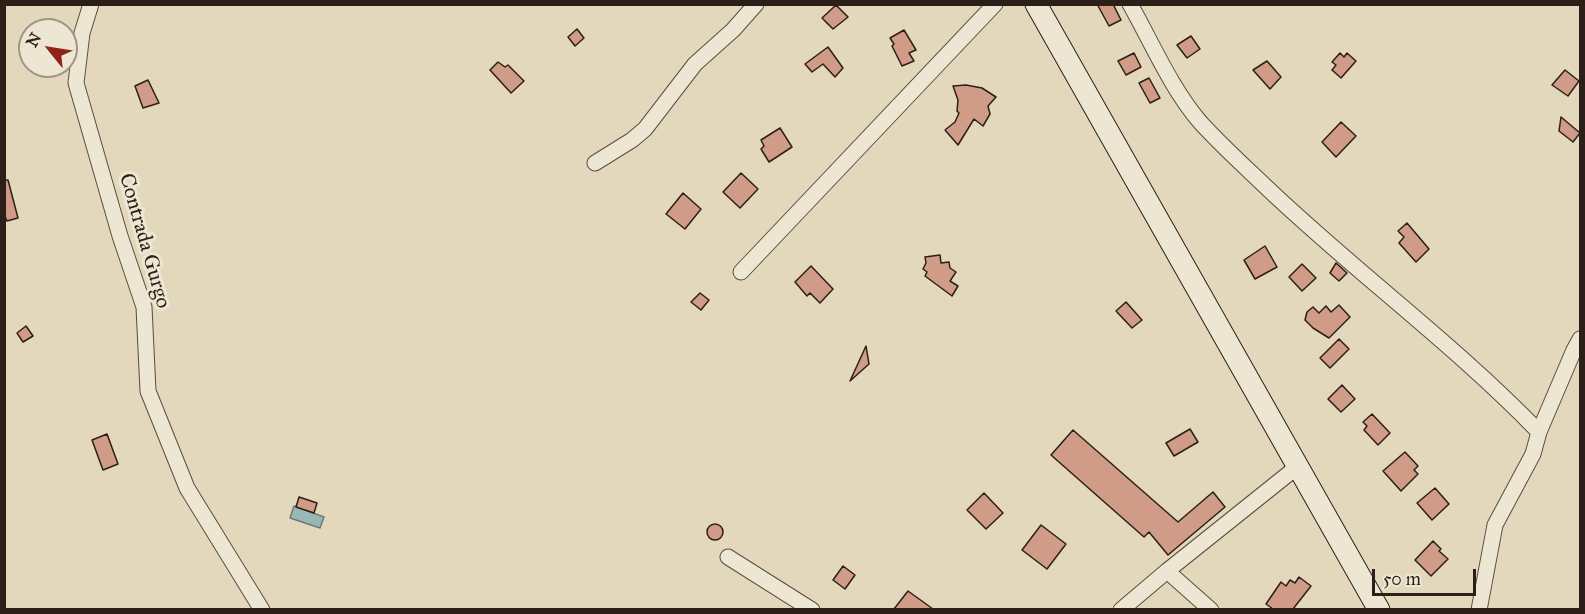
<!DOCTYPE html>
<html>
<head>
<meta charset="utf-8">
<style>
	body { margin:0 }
	#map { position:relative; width:1585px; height:614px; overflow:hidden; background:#e3d8bb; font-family:"IM FELL Great Primer",serif }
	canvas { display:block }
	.frame { position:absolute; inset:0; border:6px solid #2c1f17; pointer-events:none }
	.north { position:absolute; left:18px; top:18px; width:60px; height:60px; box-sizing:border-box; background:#ede6d3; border:2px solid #a09688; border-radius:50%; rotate:300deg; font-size:16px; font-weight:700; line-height:24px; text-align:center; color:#2c1f17 }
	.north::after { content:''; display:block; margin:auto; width:21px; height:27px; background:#8f2418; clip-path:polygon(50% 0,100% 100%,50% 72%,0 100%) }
	.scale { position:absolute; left:1372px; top:569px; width:104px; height:27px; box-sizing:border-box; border:3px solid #2c1f17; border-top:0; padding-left:8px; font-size:18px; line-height:21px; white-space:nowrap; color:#2c1f17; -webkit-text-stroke:4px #ede6d3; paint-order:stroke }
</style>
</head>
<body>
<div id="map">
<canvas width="1585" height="614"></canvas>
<div class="frame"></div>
<div class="north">N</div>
<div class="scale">50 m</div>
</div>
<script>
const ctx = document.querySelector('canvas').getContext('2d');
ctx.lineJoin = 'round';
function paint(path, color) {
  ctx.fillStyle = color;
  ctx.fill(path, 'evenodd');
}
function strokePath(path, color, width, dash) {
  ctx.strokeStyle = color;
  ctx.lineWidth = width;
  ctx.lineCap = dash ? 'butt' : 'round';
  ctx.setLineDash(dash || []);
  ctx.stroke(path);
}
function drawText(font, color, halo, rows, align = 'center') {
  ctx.font = font + ' "IM FELL Great Primer",serif';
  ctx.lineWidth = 6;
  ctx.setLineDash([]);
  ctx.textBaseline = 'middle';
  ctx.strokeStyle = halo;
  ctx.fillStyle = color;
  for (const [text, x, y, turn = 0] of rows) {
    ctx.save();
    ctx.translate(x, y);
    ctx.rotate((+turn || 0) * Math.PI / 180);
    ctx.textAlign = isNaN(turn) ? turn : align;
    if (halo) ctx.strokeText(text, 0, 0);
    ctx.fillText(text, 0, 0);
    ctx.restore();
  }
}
const water = new Path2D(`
	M294,506L324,517L320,528L290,518Z`);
paint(water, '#97b8b7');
strokePath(water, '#6c7b77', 1.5);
const building = new Path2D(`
	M1097,4H1113L1121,20L1109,26Z
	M836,5L848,17L833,29L822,18Z
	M577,29L584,38L575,46L568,37Z
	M904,30L916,50L909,53L914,61L902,66L892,46L894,44L890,38Z
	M1191,36L1200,49L1187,58L1177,45Z
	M828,47L843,68L835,77L823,64L812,72L805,64Z
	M1134,53L1141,67L1126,75L1118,61Z
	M1340,53L1344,57L1347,53L1356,61L1341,78L1332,70L1336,65L1332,62Z
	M1267,61L1281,77L1270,89L1253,70Z
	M498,62L505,67L508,65L524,81L511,93L490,70Z
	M1565,70L1579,81L1568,96L1552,85Z
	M1149,78L1160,98L1150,103L1139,83Z
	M148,80L159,103L143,108L135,86Z
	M966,85L982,88L996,97L988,106L990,114L983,126L974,119L958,145L945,130L955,122L959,113L957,111L958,100L953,86Z
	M1561,117L1580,133L1573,142L1559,131Z
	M1341,122L1356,136L1336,157L1322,142Z
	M780,128L792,147L769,162L761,149L764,146L761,140Z
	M741,173L758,189L740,208L723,192Z
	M4,180H8L18,218L7,221L4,214Z
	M683,193L701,209L685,229L666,214Z
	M1407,223L1429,249L1416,262L1399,243L1404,237L1398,231Z
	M1265,246L1277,267L1255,279L1244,260Z
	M940,255L941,263L949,262L950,268L956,272L950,281L958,286L952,296L925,276L927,272L923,269L926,263L925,257Z
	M1336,263L1347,273L1339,281L1330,273Z
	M1302,264L1316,278L1302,291L1289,277Z
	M811,266L833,289L820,303L810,293L807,296L795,282Z
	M700,293L709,300L701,310L691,302Z
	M1126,302L1142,320L1132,328L1116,311Z
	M1339,305L1350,317L1329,338L1313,328L1305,320L1307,312L1313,307L1319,313L1326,306L1331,312Z
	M26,326L33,336L23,342L17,333Z
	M1339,339L1349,349L1330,368L1320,358Z
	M866,346L869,364L850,381Z
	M1342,385L1355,399L1341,412L1328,399Z
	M1372,414L1390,433L1378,445L1364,430L1367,426L1363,422Z
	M1190,429L1198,442L1174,456L1166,443Z
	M1073,430L1178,522L1213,492L1225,507L1168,555L1149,532L1144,537L1051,455Z
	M107,434L118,464L103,470L92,440Z
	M1405,452L1418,466L1414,470L1418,474L1401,491L1383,471Z
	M1435,488L1449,504L1432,520L1417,503Z
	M984,493L1003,513L986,529L967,510Z
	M299,497L317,503L314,513L296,507Z
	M707 532a8 8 0 1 1 16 0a8 8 0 1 1-16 0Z
	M1041,525L1066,544L1047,569L1022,550Z
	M1433,541L1441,549L1439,551L1448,559L1431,576L1415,560Z
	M843,566L855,575L845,589L833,580Z
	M1299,577L1311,586L1293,609H1273L1266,604L1281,582L1286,586L1290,580L1295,583Z
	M908,591L933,609H894Z`);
paint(building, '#d09c87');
strokePath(building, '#2c1f17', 1.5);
const street = new Path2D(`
	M91,4L82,33L76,83L120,236L144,307L148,391L187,488L262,610
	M1130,4C1152,43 1171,88 1200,122C1220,144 1243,165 1265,186C1354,271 1454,344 1539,432
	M595,163L632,140L645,129L695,64L733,30L756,4
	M741,272L995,4
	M728,557L812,610
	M1121,610L1167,571
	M1211,610L1167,571L1297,467
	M1479,610L1495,525L1533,454L1539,432L1574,350L1580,339`);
const secondary = new Path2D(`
	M1036,4L1379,610`);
strokePath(street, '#5a4d40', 17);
strokePath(secondary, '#2c1f17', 23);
strokePath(street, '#ede6d3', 15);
strokePath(secondary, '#ede6d3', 21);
drawText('21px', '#2c1f17', '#ede6d3', [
	["Contrada Gurgo",144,241,74]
]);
</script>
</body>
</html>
